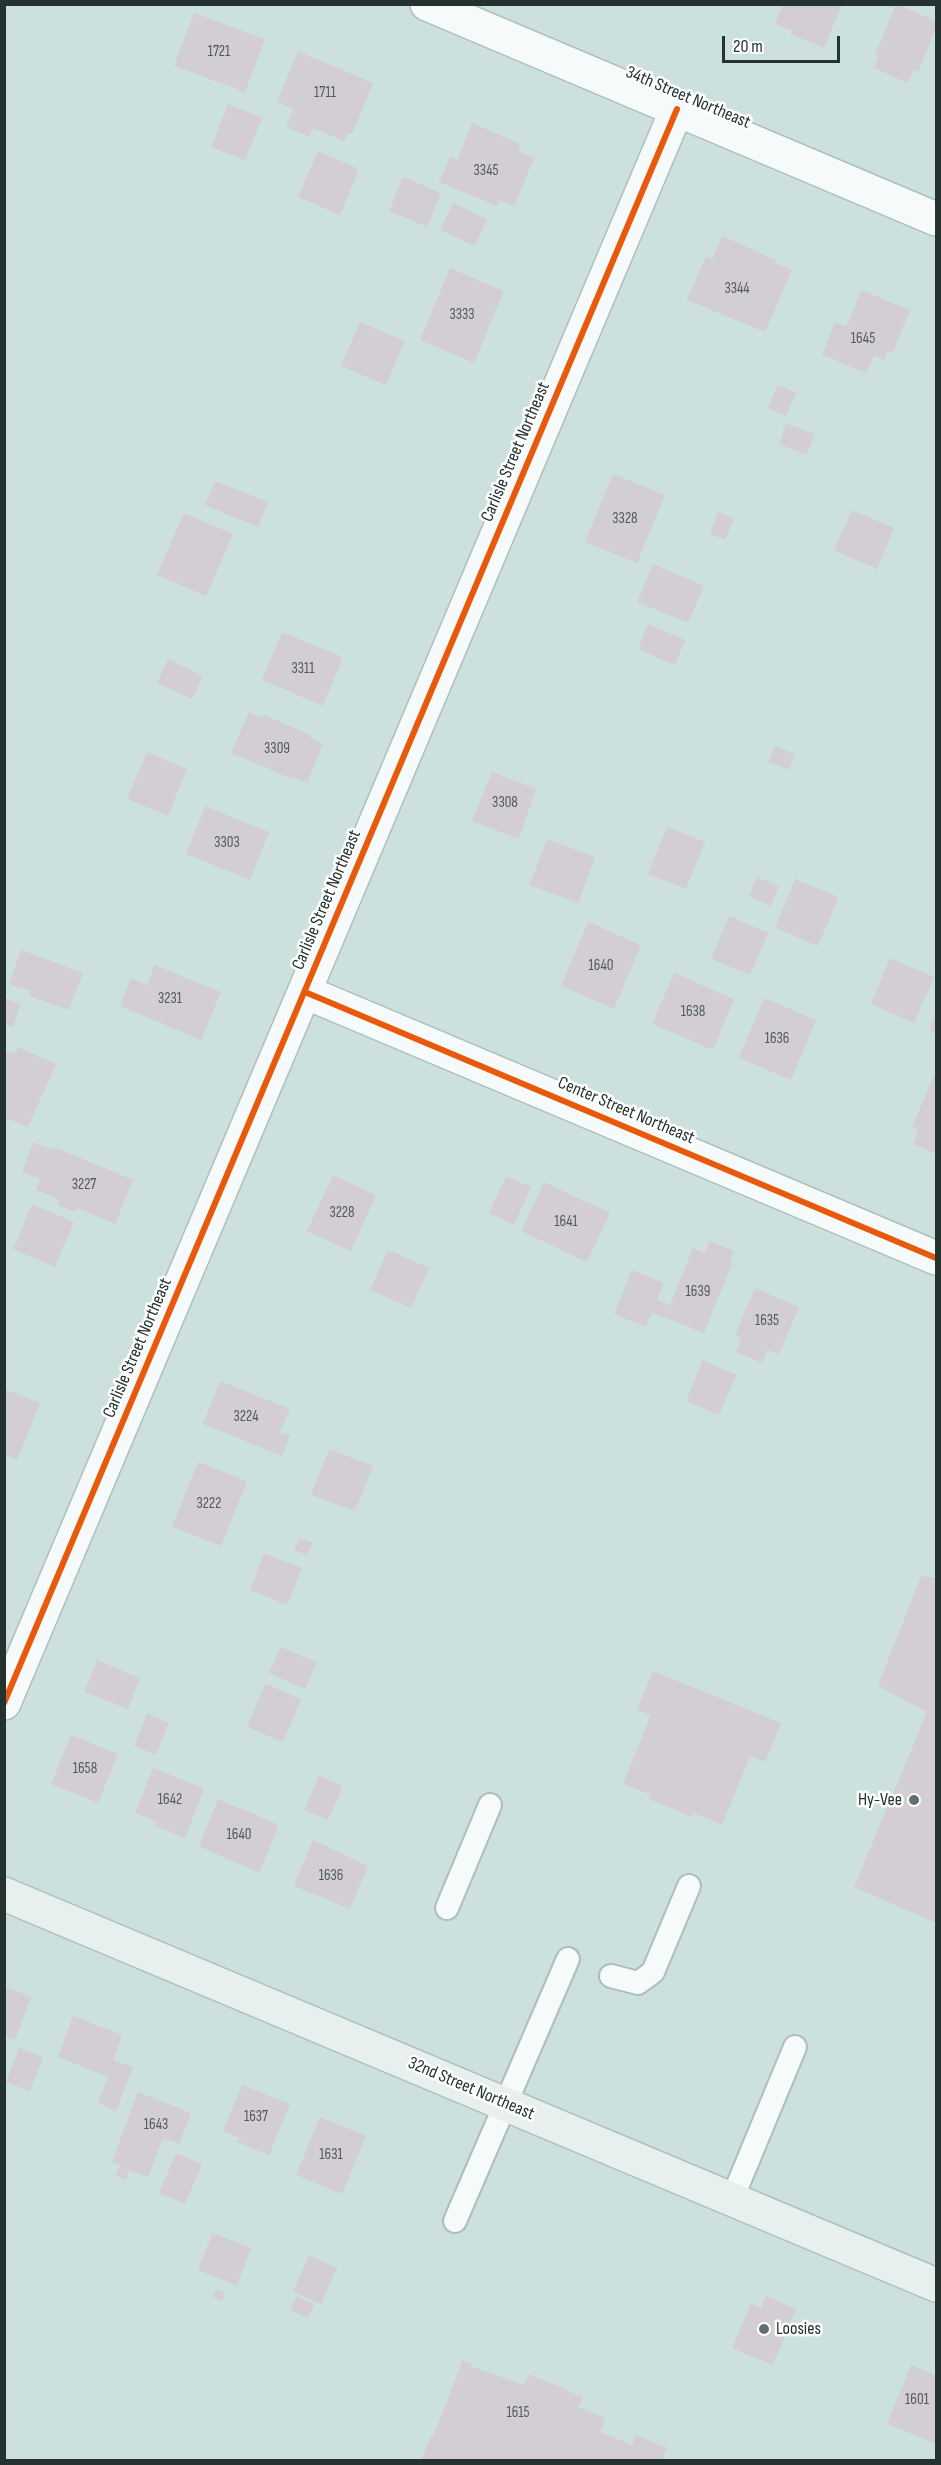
<!DOCTYPE html>
<html>
<head>
<meta charset="utf-8">
<style>
	body { margin:0 }
	#map { position:relative; width:941px; height:2465px; overflow:hidden; background:#cce1dd; font-family:"Sofia Sans Condensed",sans-serif }
	canvas { display:block }
	.frame { position:absolute; inset:0; border:6px solid #243330; pointer-events:none }
	.scale { position:absolute; left:722px; top:36px; width:118px; height:27px; box-sizing:border-box; border:3px solid #243330; border-top:0; padding-left:8px; font-size:18px; line-height:21px; white-space:nowrap; color:#243330; -webkit-text-stroke:4px #fff; paint-order:stroke }
</style>
</head>
<body>
<div id="map">
<canvas width="941" height="2465"></canvas>
<div class="frame"></div>
<div class="scale">20 m</div>
</div>
<script>
const ctx = document.querySelector('canvas').getContext('2d');
ctx.lineJoin = 'round';
function paint(path, color) {
  ctx.fillStyle = color;
  ctx.fill(path, 'evenodd');
}
function strokePath(path, color, width, dash) {
  ctx.strokeStyle = color;
  ctx.lineWidth = width;
  ctx.lineCap = dash ? 'butt' : 'round';
  ctx.setLineDash(dash || []);
  ctx.stroke(path);
}
function drawText(font, color, halo, rows, align = 'center') {
  ctx.font = font + ' "Sofia Sans Condensed",sans-serif';
  ctx.lineWidth = 5;
  ctx.setLineDash([]);
  ctx.textBaseline = 'middle';
  ctx.strokeStyle = halo;
  ctx.fillStyle = color;
  for (const [text, x, y, turn = 0] of rows) {
    ctx.save();
    ctx.translate(x, y);
    ctx.rotate((+turn || 0) * Math.PI / 180);
    ctx.textAlign = isNaN(turn) ? turn : align;
    if (halo) ctx.strokeText(text, 0, 0);
    ctx.fillText(text, 0, 0);
    ctx.restore();
  }
}
paint(new Path2D(`
	M783,4H842L824,48L791,34L792,31L775,24Z
	M896,4L936,21V28L918,72L913,70L908,83L874,68L879,56L875,54Z
	M194,13L265,39L245,92L174,66Z
	M298,51L373,83L352,134L348,133L344,141L313,128L309,137L286,127L293,109L277,102Z
	M228,104L262,118L245,160L211,147Z
	M472,123L521,144L518,151L534,158L514,206L499,200L497,206L439,182L450,157L457,160Z
	M318,151L359,169L340,215L298,197Z
	M403,177L441,193L427,227L389,211Z
	M453,203L487,219L475,246L440,230Z
	M722,236L776,260L775,263L792,270L765,332L687,300L706,256L712,260Z
	M450,268L504,291L474,363L420,340Z
	M861,290L910,310L893,353L888,351L884,360L874,356L866,373L822,355L835,322L846,327Z
	M360,322L405,341L386,385L341,366Z
	M777,385L796,393L786,416L768,408Z
	M786,423L815,434L807,455L779,444Z
	M613,474L665,495L637,563L585,542Z
	M215,481L268,502L258,527L205,505Z
	M852,510L894,528L877,569L834,550Z
	M718,512L734,518L725,540L710,534Z
	M184,513L233,534L206,596L157,575Z
	M653,564L704,586L688,623L637,602Z
	M648,624L685,640L675,665L638,649Z
	M282,632L343,657L323,706L262,680Z
	M168,659L203,676L192,699L157,683Z
	M249,712L263,718L264,715L311,735L310,738L323,744L307,783L293,777L292,779L231,753Z
	M775,746L795,754L789,770L768,762Z
	M147,752L187,769L168,816L127,799Z
	M492,772L536,789L519,839L472,821Z
	M205,806L269,832L250,880L186,854Z
	M667,827L705,842L686,889L648,874Z
	M547,839L595,857L578,903L530,885Z
	M757,877L779,886L771,906L749,896Z
	M795,879L839,897L818,946L775,928Z
	M729,916L768,933L750,975L711,959Z
	M588,922L641,945L614,1009L561,986Z
	M21,950L83,973L69,1010L29,996L31,991L9,984Z
	M890,958L934,977L914,1023L871,1004Z
	M155,965L221,992L201,1040L120,1006L131,978L147,985Z
	M674,973L734,999L713,1050L652,1024Z
	M4,998L21,1004L13,1027L4,1024Z
	M764,998L816,1020L791,1080L739,1058Z
	M936,1013V1034L929,1030Z
	M18,1047L56,1064L28,1127L4,1117V1050L15,1054Z
	M936,1071V1154L913,1144L919,1130L912,1127Z
	M33,1142L52,1150L54,1147L133,1180L115,1224L77,1208L75,1212L58,1205L60,1200L36,1190L40,1179L22,1172Z
	M333,1175L376,1195L351,1251L307,1231Z
	M506,1176L531,1187L514,1225L489,1213Z
	M544,1182L610,1213L587,1262L521,1231Z
	M32,1204L74,1222L55,1267L13,1249Z
	M710,1241L734,1251L729,1263L732,1264L704,1333L652,1313L646,1327L614,1314L632,1270L664,1283L657,1300L670,1305L693,1248L705,1253Z
	M388,1250L429,1268L411,1308L370,1290Z
	M755,1288L799,1307L779,1354L768,1350L762,1363L736,1352L741,1338L735,1335Z
	M703,1360L736,1375L719,1415L686,1401Z
	M220,1381L290,1409L280,1433L290,1436L282,1456L203,1424Z
	M4,1389L40,1403L17,1460L4,1454Z
	M329,1449L373,1466L355,1511L311,1495Z
	M198,1462L247,1481L221,1546L172,1527Z
	M300,1538L312,1543L307,1555L294,1550Z
	M264,1553L302,1568L287,1605L250,1590Z
	M921,1576L936,1578V1923L854,1887L927,1712L878,1686Z
	M280,1647L317,1662L305,1689L269,1673Z
	M97,1660L140,1678L128,1709L84,1692Z
	M653,1671L781,1723L765,1762L750,1756L722,1825L694,1813L692,1817L649,1799L651,1795L623,1784L651,1715L637,1710Z
	M265,1684L301,1699L283,1742L247,1727Z
	M147,1713L169,1723L156,1755L134,1746Z
	M71,1735L118,1754L98,1803L51,1784Z
	M153,1768L204,1788L185,1838L155,1826L157,1822L135,1813Z
	M319,1776L343,1786L328,1820L304,1810Z
	M218,1799L279,1825L259,1873L199,1846Z
	M313,1840L368,1866L350,1909L294,1886Z
	M4,1986L31,1997L15,2040L4,2036Z
	M73,2016L122,2035L113,2060L133,2067L116,2111L98,2103L108,2077L58,2057Z
	M19,2048L43,2057L30,2091L6,2082Z
	M242,2085L290,2104L269,2155L237,2142L239,2138L223,2131Z
	M138,2092L191,2113L179,2144L163,2138L148,2177L129,2170L126,2180L116,2176L120,2165L112,2162Z
	M320,2117L366,2136L342,2194L296,2175Z
	M176,2153L202,2164L185,2204L159,2193Z
	M213,2233L251,2248L237,2286L198,2270Z
	M309,2255L337,2268L321,2304L293,2292Z
	M216,2289L225,2292L222,2301L213,2297Z
	M297,2296L314,2304L308,2318L290,2310Z
	M766,2296L796,2309L773,2365L732,2348L751,2304L761,2308Z
	M463,2360L472,2364L471,2366L524,2385L529,2374L566,2389L565,2390L583,2397L578,2407L605,2418L600,2432L632,2445L636,2435L667,2448L662,2460H421L431,2436L433,2437Z
	M911,2365L936,2375L935,2443L887,2424Z`), '#d2ced3');
const service = new Path2D(`
	M447,1908L490,1805
	M611,1976L638,1983L653,1972L689,1886
	M732,2199L795,2047
	M455,2221L568,1959`);
const minor = new Path2D(`
	M427,4L936,219
	M305,992L936,1258
	M4,1703L677,109`);
const secondary = new Path2D(`
	M4,1894L936,2285`);
strokePath(service, '#aebebb', 26);
strokePath(minor, '#aebebb', 36);
strokePath(secondary, '#aebebb', 36);
strokePath(service, '#f7fafa', 22);
strokePath(minor, '#f7fafa', 33);
strokePath(secondary, '#e8f0ef', 33);
strokePath(new Path2D(`
	M305,992L936,1258
	M4,1703L677,109`), '#e8590c', 6);
for (const [x, y, r, color] of [
	[914,1800,6,"#5f706d"],
	[764,2329,6,"#5f706d"]
]) {
  const dot = new Path2D();
  dot.arc(x, y, r, 0, 2 * Math.PI);
  ctx.fillStyle = color;
  ctx.fill(dot);
  strokePath(dot, '#fff', 2);
}
drawText('15px', '#505a59', null, [
	["1721",219,52],
	["1711",325,93],
	["3345",486,171],
	["3344",737,289],
	["3333",462,315],
	["1645",863,339],
	["3328",625,519],
	["3311",303,669],
	["3309",277,749],
	["3308",505,803],
	["3303",227,843],
	["1640",601,966],
	["3231",170,999],
	["1638",693,1012],
	["1636",777,1039],
	["3227",84,1185],
	["3228",342,1213],
	["1641",566,1222],
	["1639",698,1292],
	["1635",767,1321],
	["3224",246,1417],
	["3222",209,1504],
	["1658",85,1769],
	["1642",170,1800],
	["1640",239,1835],
	["1636",331,1876],
	["1637",256,2117],
	["1643",156,2125],
	["1631",331,2155],
	["1601",917,2400],
	["1615",518,2413]
]);
drawText('18px', '#243330', '#fff', [
	["34th Street Northeast",688,98,23],
	["Carlisle Street Northeast",516,452,-67],
	["Carlisle Street Northeast",327,900,-67],
	["Center Street Northeast",626,1111,23],
	["Carlisle Street Northeast",138,1348,-67],
	["32nd Street Northeast",471,2089,23]
]);
drawText('18px', '#243330', '#fff', [
	["Hy-Vee",902,1800],
	["Loosies",776,2329,"left"]
], 'right');
</script>
</body>
</html>
